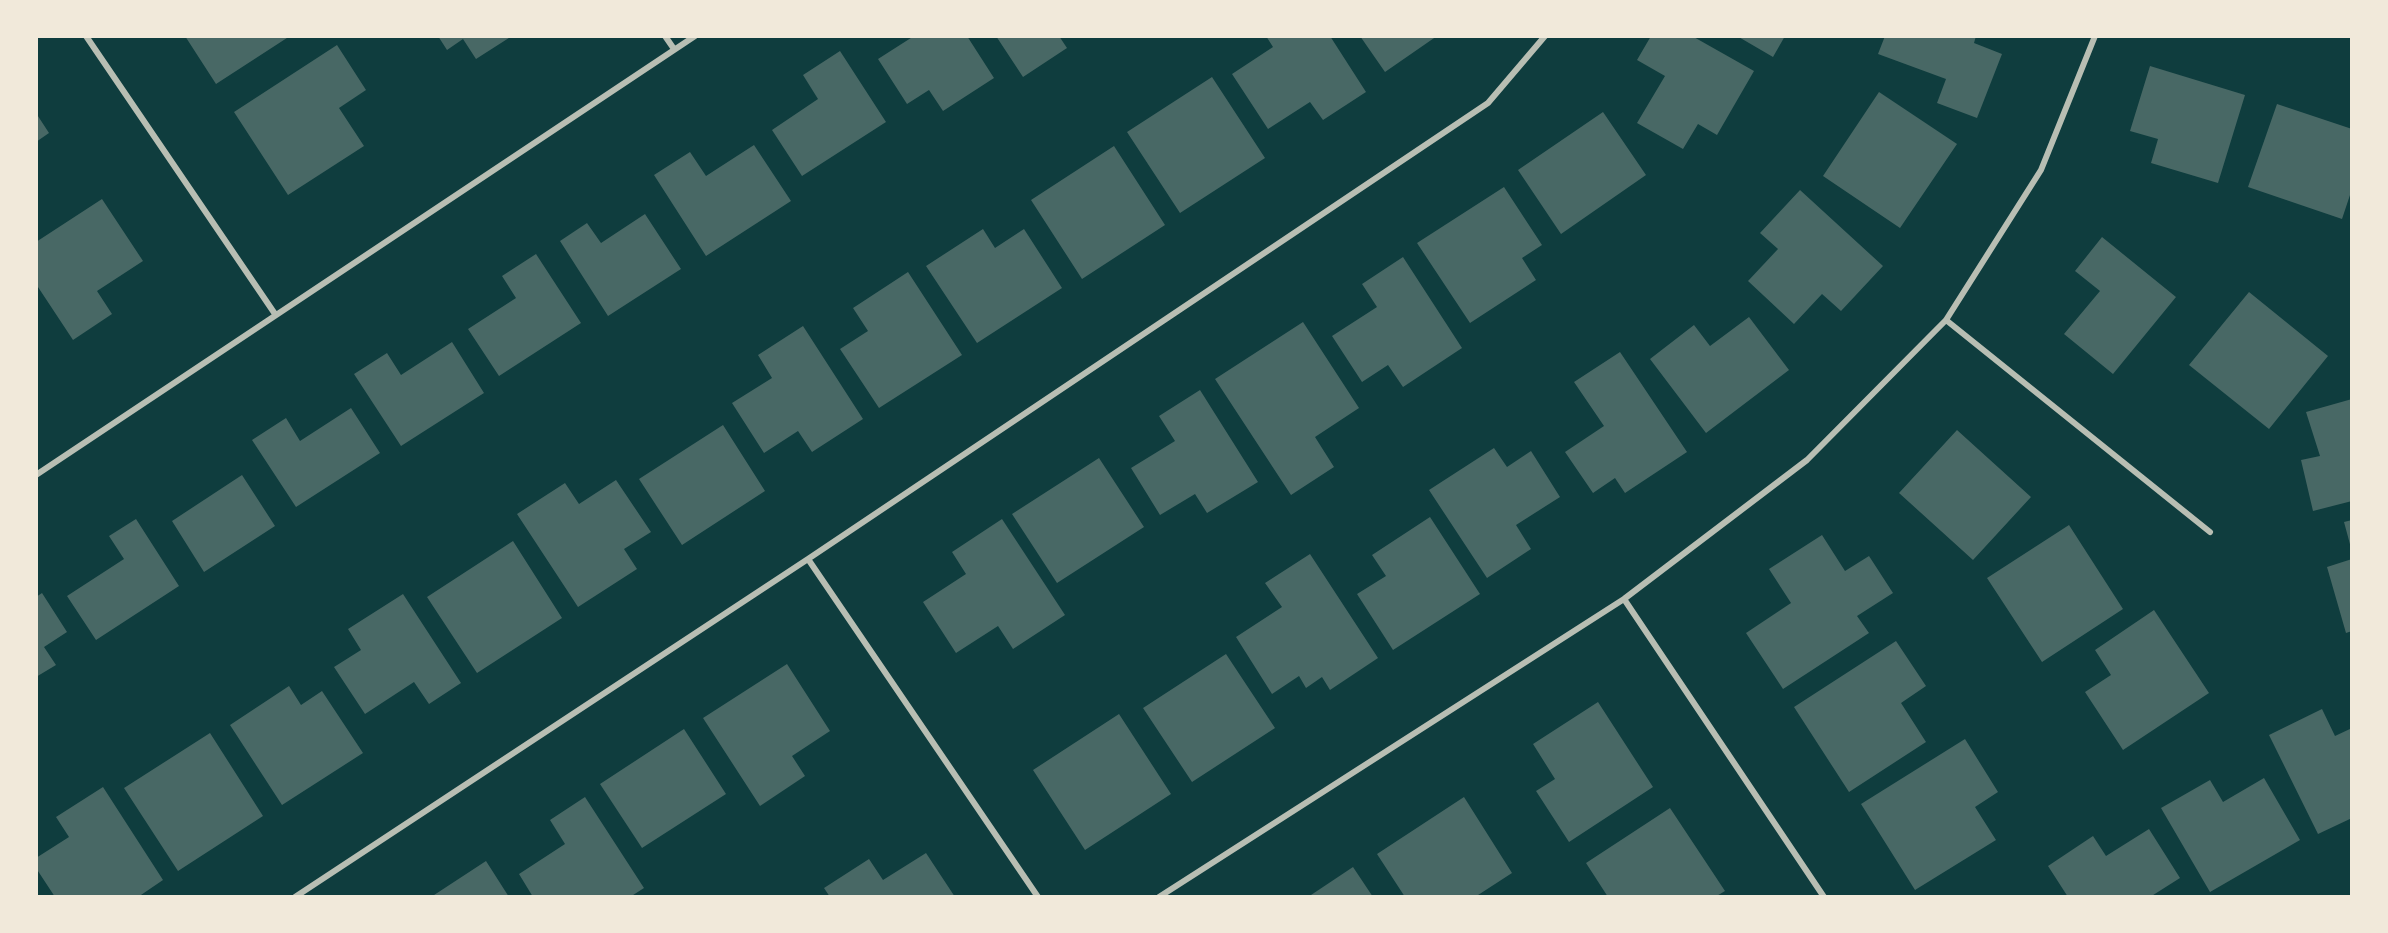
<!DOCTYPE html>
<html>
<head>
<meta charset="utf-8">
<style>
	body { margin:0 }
	#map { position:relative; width:2388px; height:933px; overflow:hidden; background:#0f3d3e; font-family:Poppins,sans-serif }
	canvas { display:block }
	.frame { position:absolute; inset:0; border:38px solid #f1e9da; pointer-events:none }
</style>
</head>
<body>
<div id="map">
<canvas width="2388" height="933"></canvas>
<div class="frame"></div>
</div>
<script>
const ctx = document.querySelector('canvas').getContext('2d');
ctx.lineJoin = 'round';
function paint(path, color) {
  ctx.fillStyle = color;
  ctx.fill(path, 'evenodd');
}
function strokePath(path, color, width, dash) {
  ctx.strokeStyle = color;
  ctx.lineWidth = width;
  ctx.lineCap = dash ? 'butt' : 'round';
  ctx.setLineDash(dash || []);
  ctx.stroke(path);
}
paint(new Path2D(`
	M185,36H290L216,84Z
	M438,36H512L476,59L463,39L447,50Z
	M914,36H967L994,78L943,111L929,90L907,104L878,59Z
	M996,36H1059L1067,48L1023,77Z
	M1266,36H1330L1366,92L1323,120L1310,102L1268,129L1232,74L1273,47Z
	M1360,36H1437L1385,72Z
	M1651,36H1692L1754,71L1717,135L1698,124L1683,149L1637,123L1665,76L1637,60Z
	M1737,36H1785L1773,57Z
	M1885,36H1976L1974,43L2002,54L1977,118L1937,103L1946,79L1878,54Z
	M337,45L366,90L339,108L364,146L288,195L234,112Z
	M840,51L886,122L802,176L772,130L818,99L803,75Z
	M2150,66L2245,95L2218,183L2151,163L2158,139L2130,131Z
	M1212,77L1265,158L1180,213L1127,132Z
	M1879,92L1957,144L1900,228L1823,176Z
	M2277,104L2352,129V189L2342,219L2248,187Z
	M1603,112L1646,175L1561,234L1518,170Z
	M36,113L49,133L36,142Z
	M754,145L791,201L706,256L654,175L690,152L706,176Z
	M1114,146L1165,225L1082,279L1031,200Z
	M1504,187L1542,245L1522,258L1536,280L1470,323L1417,243Z
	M1800,190L1883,266L1841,311L1822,294L1794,324L1748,281L1778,249L1760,233Z
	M102,199L143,261L97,291L112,314L73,340L36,284V242Z
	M645,214L681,269L608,316L560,241L587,223L601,243Z
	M983,229L995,248L1024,229L1062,288L977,343L926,266Z
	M2102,237L2176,297L2113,374L2064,334L2100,291L2075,271Z
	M536,254L581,323L499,376L468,329L516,298L502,276Z
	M1403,257L1462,348L1403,387L1388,365L1362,382L1332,336L1377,307L1362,284Z
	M908,272L962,355L879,408L840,349L868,331L853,308Z
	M2249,292L2328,356L2269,429L2189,365Z
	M1749,317L1789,370L1706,433L1650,359L1694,325L1710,346Z
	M1303,322L1359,408L1315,437L1334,467L1291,495L1215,379Z
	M803,326L863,419L812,452L798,431L764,453L732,403L772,378L758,355Z
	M452,342L484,393L401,446L354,374L387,353L401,375Z
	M1620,352L1687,452L1625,493L1615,478L1593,493L1565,452L1604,426L1574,382Z
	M1200,390L1258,482L1207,513L1195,494L1160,515L1131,468L1175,441L1159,416Z
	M2352,399V501L2313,511L2301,460L2320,456L2306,412Z
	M351,408L380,453L296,507L252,440L286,418L300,441Z
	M723,425L765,491L682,545L639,479Z
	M1957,430L2031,497L1973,560L1899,493Z
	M1494,448L1507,467L1531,451L1560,497L1516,525L1531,549L1487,578L1429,490Z
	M1099,458L1144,527L1057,583L1012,514Z
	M242,475L275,526L204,572L172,521Z
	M616,480L651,532L624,549L637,569L578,607L517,514L565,483L579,504Z
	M1430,517L1480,594L1393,650L1357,594L1386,576L1372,555Z
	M136,519L179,586L96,640L67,596L124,559L109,536Z
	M1002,519L1065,615L1013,649L998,626L956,653L923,602L966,574L952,552Z
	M2352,520V547L2351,548L2344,522Z
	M2069,525L2123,609L2042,662L1987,578Z
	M1822,535L1845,571L1869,556L1893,593L1857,616L1869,633L1783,689L1746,633L1791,603L1769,569Z
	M513,541L562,618L477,673L427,597Z
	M1310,554L1378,658L1330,690L1322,677L1306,688L1299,676L1272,694L1236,637L1282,607L1265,583Z
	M2352,559V631L2346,633L2327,567Z
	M42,593L67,632L44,647L56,665L36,677V597Z
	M403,594L461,683L429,704L414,682L365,714L334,667L361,650L348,629Z
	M2154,610L2209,693L2123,750L2085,692L2111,675L2095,650Z
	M1896,641L1926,686L1901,703L1926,742L1849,792L1794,707Z
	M1226,654L1275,728L1192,782L1143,708Z
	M787,664L830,731L792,756L805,776L760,806L703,718Z
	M289,686L301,705L322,691L363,753L282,805L230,725Z
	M1598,702L1653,787L1569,842L1536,791L1555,779L1533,744Z
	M2322,709L2335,736L2352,728V818L2318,834L2269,735Z
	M1119,714L1171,794L1085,850L1033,770Z
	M684,729L726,794L642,848L600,784Z
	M210,733L263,816L178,871L124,788Z
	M1965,739L1998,792L1975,807L1996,840L1915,890L1861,804Z
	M2264,778L2300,840L2210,892L2161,808L2210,780L2223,802Z
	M103,787L163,880L138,897H55L36,868V858L69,837L56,817Z
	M585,797L644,888L630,897H533L519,874L565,844L550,820Z
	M1464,797L1512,873L1475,897H1405L1377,854Z
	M1670,808L1725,891L1715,897H1608L1586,863Z
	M2149,829L2180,878L2150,897H2068L2048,866L2093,836L2106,856Z
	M926,853L955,897H830L824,888L869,859L883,880Z
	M486,861L509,897H431Z
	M1353,867L1373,897H1308Z`), '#486865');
strokePath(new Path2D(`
	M86,36L275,314
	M665,36L674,49
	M1946,320L2210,532
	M36,475L695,36
	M808,559L1038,897
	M1624,599L1824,897
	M295,897L808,559L1488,103L1545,36
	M1159,897L1624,599L1807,460L1946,320L2041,170L2095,36`), '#b8beb3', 6);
</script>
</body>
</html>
